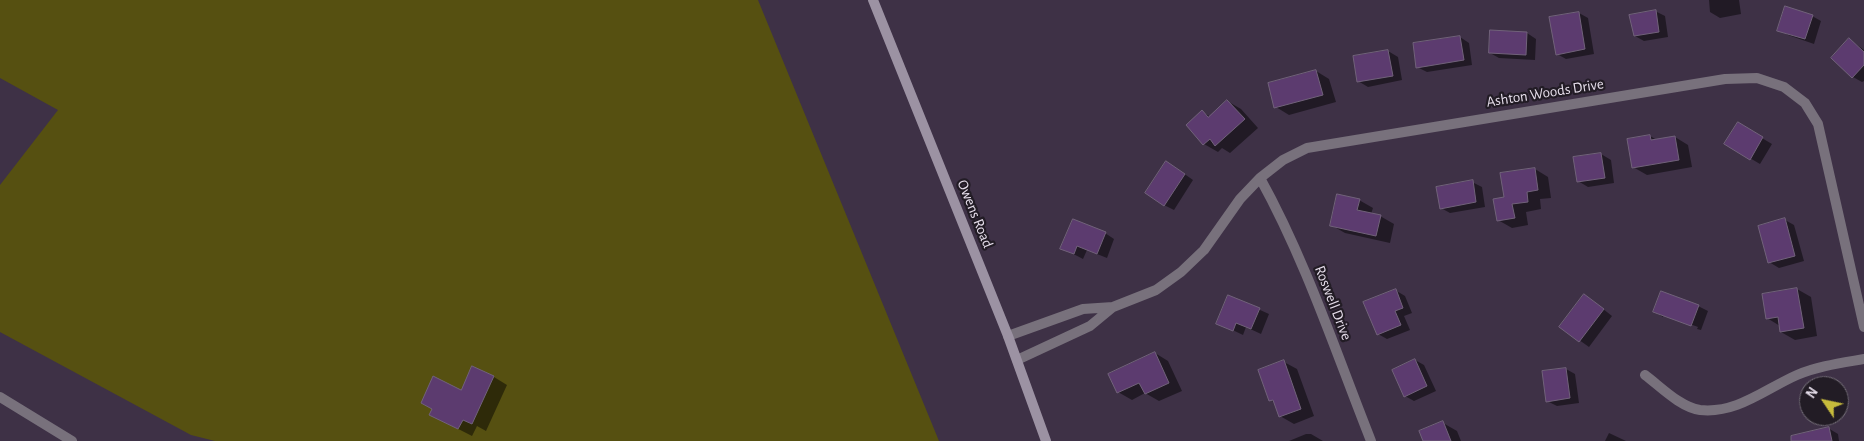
<!DOCTYPE html>
<html>
<head>
<meta charset="utf-8">
<style>
	body { margin:0 }
	#map { position:relative; width:1864px; height:441px; overflow:hidden; background:#3e3146; font-family:"Alegreya Sans",sans-serif }
	canvas { display:block }
	.north { position:absolute; left:1799px; top:376px; width:50px; height:50px; box-sizing:border-box; background:#221c25; border:1px solid #706a74; border-radius:50%; rotate:304deg; font-size:14px; font-weight:700; line-height:20px; text-align:center; color:#e6deeb }
	.north::after { content:''; display:block; margin:auto; width:18px; height:22px; background:#c7bb3c; clip-path:polygon(50% 0,100% 100%,50% 72%,0 100%) }
</style>
</head>
<body>
<div id="map">
<canvas width="1864" height="441"></canvas>
<div class="north">N</div>
</div>
<script>
const ctx = document.querySelector('canvas').getContext('2d');
ctx.lineJoin = 'round';
function paint(path, color) {
  ctx.fillStyle = color;
  ctx.fill(path, 'evenodd');
}
function strokePath(path, color, width, dash) {
  ctx.strokeStyle = color;
  ctx.lineWidth = width;
  ctx.lineCap = dash ? 'butt' : 'round';
  ctx.setLineDash(dash || []);
  ctx.stroke(path);
}
function drawText(font, color, halo, rows, align = 'center') {
  ctx.font = font + ' "Alegreya Sans",sans-serif';
  ctx.lineWidth = 4.5;
  ctx.setLineDash([]);
  ctx.textBaseline = 'middle';
  ctx.strokeStyle = halo;
  ctx.fillStyle = color;
  for (const [text, x, y, turn = 0] of rows) {
    ctx.save();
    ctx.translate(x, y);
    ctx.rotate((+turn || 0) * Math.PI / 180);
    ctx.textAlign = isNaN(turn) ? turn : align;
    if (halo) ctx.strokeText(text, 0, 0);
    ctx.fillText(text, 0, 0);
    ctx.restore();
  }
}
paint(new Path2D(`
	M0,0H758L939,441H215L191,435L0,332V185L58,110L0,78Z`), '#565011');
paint(new Path2D(`
	M1709,0H1739L1741,14L1720,18L1710,12Z
	M1655,11L1665,16L1668,37L1644,41L1635,36Z
	M1579,13L1588,18L1594,54L1566,59L1557,54Z
	M1812,16L1821,21L1814,44L1788,35L1779,30Z
	M1491,32L1527,33L1536,39L1535,60L1499,58L1490,53Z
	M1460,37L1469,43L1472,65L1427,72L1417,67Z
	M1850,40L1864,50V81L1862,82L1853,77L1833,58Z
	M1388,51L1398,57L1402,80L1368,87L1358,81Z
	M1316,71L1329,79L1336,102L1289,115L1276,107Z
	M1227,101L1241,109L1258,128L1230,153L1222,148L1218,152L1204,144L1202,112L1211,117Z
	M1738,124L1772,144L1760,164L1726,144Z
	M1650,136L1657,140L1675,137L1688,145L1692,167L1647,175L1633,167Z
	M1601,154L1611,160L1614,183L1588,187L1578,181L1575,158Z
	M1176,168L1193,180L1174,210L1164,205Z
	M1535,169L1548,177L1551,198L1540,199L1541,209L1526,212L1528,225L1512,228L1498,220L1505,198Z
	M1472,182L1482,187L1485,207L1450,213L1441,208Z
	M1359,200L1373,208L1371,214L1380,216L1394,224L1390,243L1345,233L1331,225Z
	M1785,220L1794,225L1804,261L1779,268L1769,262Z
	M1105,233L1114,239L1107,258L1087,250L1083,259L1062,248Z
	M1797,289L1811,297L1817,336L1795,340L1781,332L1780,326L1767,318Z
	M1395,290L1405,296L1412,313L1404,316L1410,330L1387,339L1378,334Z
	M1229,296L1269,314L1261,334L1246,327L1243,335L1218,323Z
	M1593,301L1612,316L1589,347L1561,327Z
	M1698,306L1708,311L1701,330L1697,329L1698,327L1663,314V317L1655,312Z
	M1155,353L1168,361L1182,391L1159,401L1145,393L1132,400L1118,392Z
	M1415,360L1424,365L1436,391L1414,401L1405,396Z
	M1284,362L1297,369L1314,416L1294,424L1280,416L1276,403L1270,400Z
	M1566,369L1575,374L1579,403L1557,406L1547,401Z
	M494,377L507,385L486,431L477,426L472,436L431,415L462,391Z
	M1443,423L1457,431L1461,441H1425Z
	M1828,428L1838,434L1839,441H1805Z
	M1609,433L1626,441H1605Z
	M1306,434H1311L1323,441H1289Z`), '#0007');
const building = new Path2D(`
	M1785,6L1813,15L1805,39L1777,31Z
	M1656,10L1659,32L1634,36L1629,15Z
	M1579,12L1585,49L1556,55L1549,17Z
	M1490,30L1527,32L1526,55L1489,53Z
	M1460,36L1464,60L1416,68L1413,43Z
	M1849,38L1864,52V65L1852,78L1831,58Z
	M1388,50L1393,76L1357,82L1353,56Z
	M1316,70L1323,95L1274,108L1268,83Z
	M1227,100L1245,119L1215,146L1210,139L1203,145L1186,125L1202,110L1208,117Z
	M1738,122L1763,137L1750,160L1724,144Z
	M1650,135L1651,140L1675,136L1679,160L1632,168L1627,139Z
	M1601,153L1605,178L1577,182L1573,157Z
	M1166,161L1185,174L1164,206L1145,193Z
	M1535,168L1538,190L1527,192L1528,202L1512,204L1515,218L1497,221L1493,199L1504,197L1500,173Z
	M1473,180L1476,202L1440,209L1436,187Z
	M1337,194L1360,199L1357,210L1381,215L1376,236L1330,226Z
	M1785,218L1795,256L1768,263L1758,226Z
	M1073,219L1106,232L1097,254L1077,246L1074,254L1060,249Z
	M1797,288L1804,328L1780,332L1778,317L1766,319L1762,294Z
	M1396,289L1403,308L1395,311L1401,325L1377,335L1363,302Z
	M1661,291L1699,305L1691,326L1653,312Z
	M1584,294L1604,309L1579,342L1559,327Z
	M1228,295L1260,308L1251,329L1236,323L1233,331L1216,324Z
	M1155,352L1169,383L1145,394L1139,383L1117,393L1108,374Z
	M1415,359L1427,386L1404,397L1392,370Z
	M1284,360L1301,409L1279,417L1273,400L1269,401L1258,370Z
	M472,366L494,376L472,424L463,420L458,429L429,415L432,409L421,403L433,376L461,390Z
	M1566,368L1570,398L1546,402L1542,371Z
	M1443,421L1451,441H1423L1419,431Z
	M1829,427L1832,441H1791V436Z`);
paint(building, '#5c3b6f');
strokePath(building, '#71627a', 1);
strokePath(new Path2D(`
	M1260,178C1306,261 1336,353 1371,441
	M1008,336L1083,309L1113,307
	M1017,360L1090,326L1113,307L1156,290L1181,272L1204,250L1240,199L1260,178L1283,160L1307,148L1725,79L1757,78L1784,87L1805,103L1818,124L1864,327
	M1645,375C1661,387 1680,407 1700,410C1737,414 1765,389 1797,375C1818,366 1841,363 1864,359
	M0,397L72,441`), '#78717c', 10);
strokePath(new Path2D(`
	M873,0L1008,336L1046,441`), '#9c92a3', 10);
drawText('15px', '#e6deeb', '#221c25', [
	["Ashton Woods Drive",1545,93,-9],
	["Owens Road",975,214,68],
	["Roswell Drive",1333,303,69]
]);
</script>
</body>
</html>
